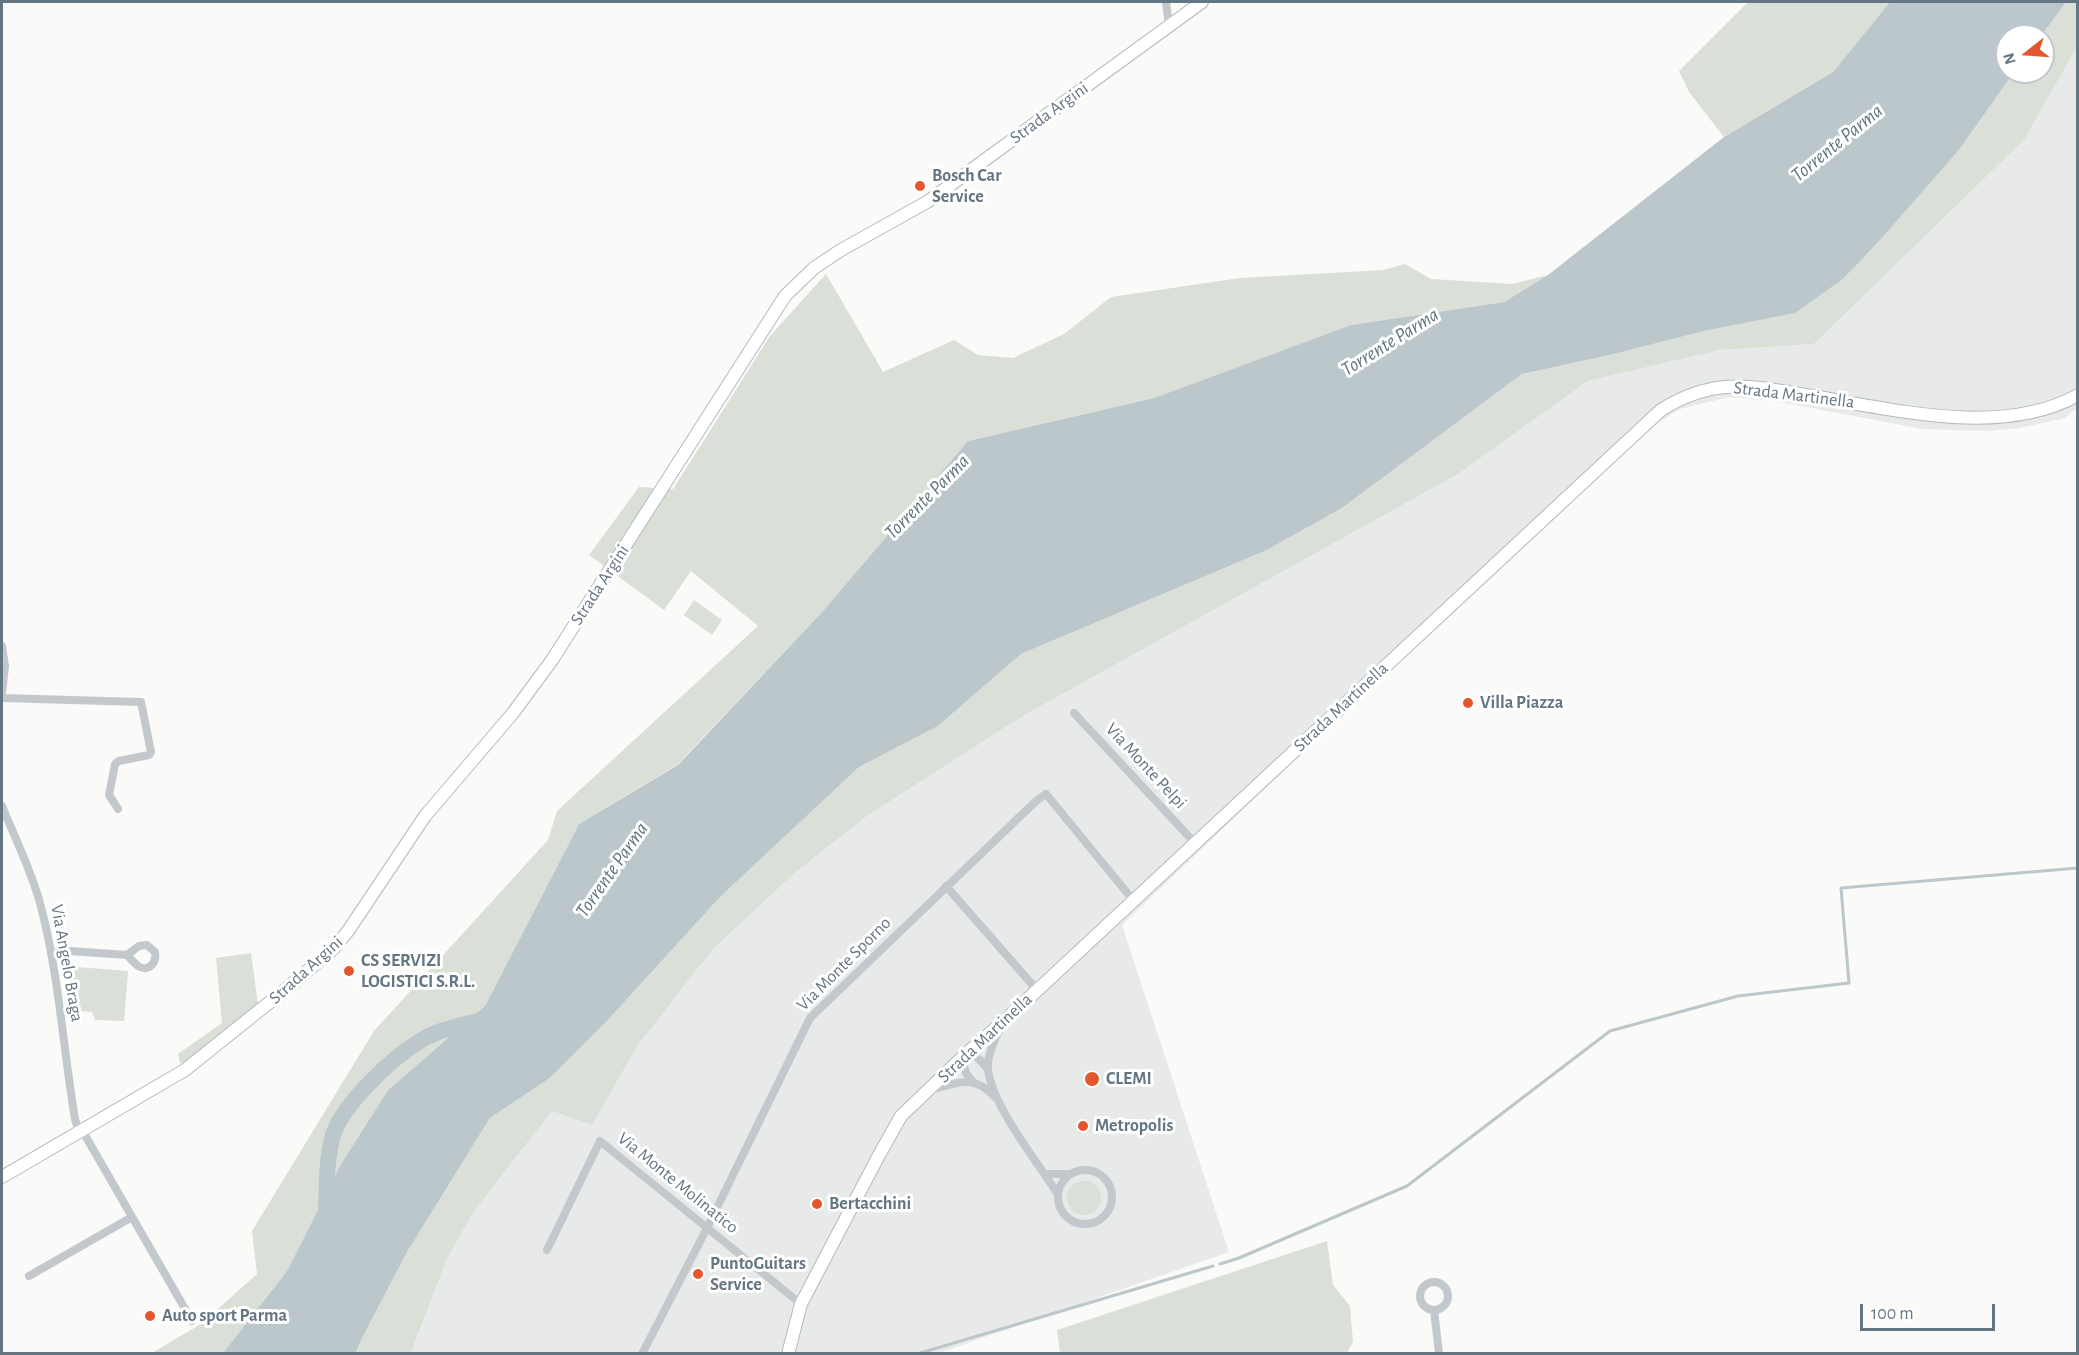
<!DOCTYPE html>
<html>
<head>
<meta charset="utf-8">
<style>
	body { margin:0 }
	#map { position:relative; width:2079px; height:1355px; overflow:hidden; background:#fafaf8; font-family:"Alegreya Sans",sans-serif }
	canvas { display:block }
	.frame { position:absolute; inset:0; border:3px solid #657683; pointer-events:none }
	.north { position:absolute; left:1995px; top:24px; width:60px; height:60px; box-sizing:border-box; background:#fff; border:2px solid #c1c8cd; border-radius:50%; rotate:253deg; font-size:16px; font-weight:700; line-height:24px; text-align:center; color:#657683 }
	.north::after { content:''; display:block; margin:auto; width:21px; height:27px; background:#e4572e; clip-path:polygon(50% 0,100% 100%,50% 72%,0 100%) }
	.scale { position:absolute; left:1860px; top:1304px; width:135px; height:27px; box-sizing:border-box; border:3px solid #657683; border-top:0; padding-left:8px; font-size:18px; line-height:21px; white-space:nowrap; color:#657683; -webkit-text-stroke:4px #fff; paint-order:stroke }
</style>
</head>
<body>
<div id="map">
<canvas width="2079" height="1355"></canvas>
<div class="frame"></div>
<div class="north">N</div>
<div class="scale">100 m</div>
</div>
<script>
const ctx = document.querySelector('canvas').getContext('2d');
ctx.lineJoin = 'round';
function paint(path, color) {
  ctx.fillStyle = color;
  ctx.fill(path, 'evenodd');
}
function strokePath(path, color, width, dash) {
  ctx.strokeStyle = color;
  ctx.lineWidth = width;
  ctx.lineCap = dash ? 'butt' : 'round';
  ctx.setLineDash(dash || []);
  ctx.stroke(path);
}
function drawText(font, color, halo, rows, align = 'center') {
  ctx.font = font + ' "Alegreya Sans",sans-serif';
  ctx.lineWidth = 6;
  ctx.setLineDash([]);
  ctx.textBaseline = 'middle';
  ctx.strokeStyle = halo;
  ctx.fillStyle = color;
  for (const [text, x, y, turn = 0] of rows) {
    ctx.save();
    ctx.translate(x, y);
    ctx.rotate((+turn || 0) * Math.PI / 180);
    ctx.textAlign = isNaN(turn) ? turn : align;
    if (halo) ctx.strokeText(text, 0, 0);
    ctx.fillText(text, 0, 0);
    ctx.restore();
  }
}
paint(new Path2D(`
	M2077,47V408L2065,418L2020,428L1988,431L1922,429L1775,401L1729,397L1680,409L1640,434L1574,494L1122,925L1229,1252L939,1353L411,1354L447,1259L474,1211L552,1111L592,1125L638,1045L714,948L797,871L867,816L1023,716L1458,474L1588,381L1720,350L1814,344L2024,140Z`), '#e8e9e9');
paint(new Path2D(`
	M1748,2H1890L1833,72L1724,137L1689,92L1679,71Z
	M2066,2H2077V47L2024,140L1814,344L1720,350L1588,381L1458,474L1023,716L867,816L797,871L714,948L638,1045L592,1125L552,1111L474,1211L447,1259L411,1353L356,1354L361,1340L407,1252L490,1118L550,1078L607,1021L720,897L859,767L938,726L1021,654L1267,550L1342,508L1522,374L1614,354L1708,330L1844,278L1959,150L2014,72H2043V36H2041Z
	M1405,264L1431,279L1512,284L1548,275L1504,302L1351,325L1154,398L968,441L822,612L677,765L579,824L485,1006L388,1090L341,1164L287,1271L223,1353L150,1354L201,1324L257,1274L252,1231L374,1031L548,840L557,811L758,626L691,571L664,610L589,555L639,487L673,489L770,336L826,274L883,372L954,340L978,355L1013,358L1064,334L1111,297L1240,278L1383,270Z
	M694,600L722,620L712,635L684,615Z
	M251,953L258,1005L185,1063H180L178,1054L222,1023L216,958Z
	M64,966L128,971L124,1021L95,1020L92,1012L77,1011L76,1007L70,1008Z
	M1067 1198a17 17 0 1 1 34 0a17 17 0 1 1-34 0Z
	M1327,1241L1333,1285L1350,1306L1353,1342L1347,1353H1060L1057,1330Z`), '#dadfd7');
paint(new Path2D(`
	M1890,2H2066L2041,36H2007V72H2014L1959,150L1878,242L1844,278L1795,313L1708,330L1614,354L1522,374L1342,508L1267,550L1021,654L938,726L859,767L720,897L607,1021L550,1078L490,1118L407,1252L361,1340L356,1353H223L287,1271L341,1164L388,1090L485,1006L579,824L678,765L822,612L968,441L1154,398L1351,325L1504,302L1548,275L1724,137L1833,72Z`), '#bbc7cb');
strokePath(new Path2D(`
	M1220,1264L1239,1258L1407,1186L1610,1031L1738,996L1849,983L1841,888L2078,868
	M917,1354L1213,1266`), '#bbc7cb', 3);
strokePath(new Path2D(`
	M326,1213C327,1188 326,1163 332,1139C339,1107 392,1058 420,1041C439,1029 463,1025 485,1019`), '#bbc7cb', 16);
const secondary = new Path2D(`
	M2,1177L185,1070L285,990L334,948L348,931L425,816L513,713L552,660L785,296L814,268L841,250L927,202L1202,2
	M788,1354L801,1304L878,1157L901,1116L968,1052L1002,1023L1661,410C1714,376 1753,386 1812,396C1893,409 2001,438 2078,395`);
strokePath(secondary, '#b3babf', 14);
strokePath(new Path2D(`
	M1166,2L1169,26
	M2,646L5,666L2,693
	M2,698L141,702L151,752L149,755L119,761L115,764L109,795L118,809
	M1074,713L1194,842
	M2,806C15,838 31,870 40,903C59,974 63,1048 75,1119L79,1132
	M946,886L1037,990
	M51,953L70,951L127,955L139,946L147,945L155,952C157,962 149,973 138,966C134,963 130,958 127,955
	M1001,1025C996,1038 986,1056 988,1070C993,1107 1037,1161 1057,1193
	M968,1052L979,1059L988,1069
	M962,1058L966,1073L973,1082
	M931,1090C958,1082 974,1074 995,1097
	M82,1130L192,1321
	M1058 1197a27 27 0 1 1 54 0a27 27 0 1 1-54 0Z
	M1045,1174H1069
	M547,1250L600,1141L801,1304
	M29,1276L132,1217
	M1420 1296a14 14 0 1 1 28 0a14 14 0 1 1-28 0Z
	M1434,1310L1439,1354
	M642,1354L707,1228L810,1018L1035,802L1046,794L1133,900`), '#c3c8cc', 8);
strokePath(secondary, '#fff', 12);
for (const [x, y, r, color] of [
	[920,186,6,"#e4572e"],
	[1468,703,6,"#e4572e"],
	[349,971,6,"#e4572e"],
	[1092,1079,8,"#e4572e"],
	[1083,1126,6,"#e4572e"],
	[817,1204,6,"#e4572e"],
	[698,1274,6,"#e4572e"],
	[150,1316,6,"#e4572e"]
]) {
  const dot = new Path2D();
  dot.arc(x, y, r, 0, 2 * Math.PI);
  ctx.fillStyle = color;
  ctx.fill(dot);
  strokePath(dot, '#fff', 2);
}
drawText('18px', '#657683', '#fff', [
	["Strada Argini",1049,113,-36],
	["Strada Martinella",1794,395,7],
	["Strada Argini",600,585,-57],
	["Strada Martinella",1341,707,-43],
	["Via Monte Pelpi",1146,766,47],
	["Via Angelo Braga",67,963,80],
	["Via Monte Sporno",844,964,-45],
	["Strada Argini",306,970,-42],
	["Strada Martinella",985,1038,-43],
	["Via Monte Molinatico",678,1183,39]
]);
drawText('bold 18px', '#657683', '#fff', [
	["Bosch Car",932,176],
	["Service",932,197],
	["Villa Piazza",1480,703],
	["CS SERVIZI",361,961],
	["LOGISTICI S.R.L.",361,982],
	["CLEMI",1106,1079],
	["Metropolis",1095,1126],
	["Bertacchini",829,1204],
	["PuntoGuitars",710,1264],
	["Service",710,1285],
	["Auto sport Parma",162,1316]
], 'left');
drawText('italic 20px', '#60757c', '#fff', [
	["Torrente Parma",1837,143,-39],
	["Torrente Parma",1390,342,-32],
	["Torrente Parma",927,497,-45],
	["Torrente Parma",612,870,-55]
]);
</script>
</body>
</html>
